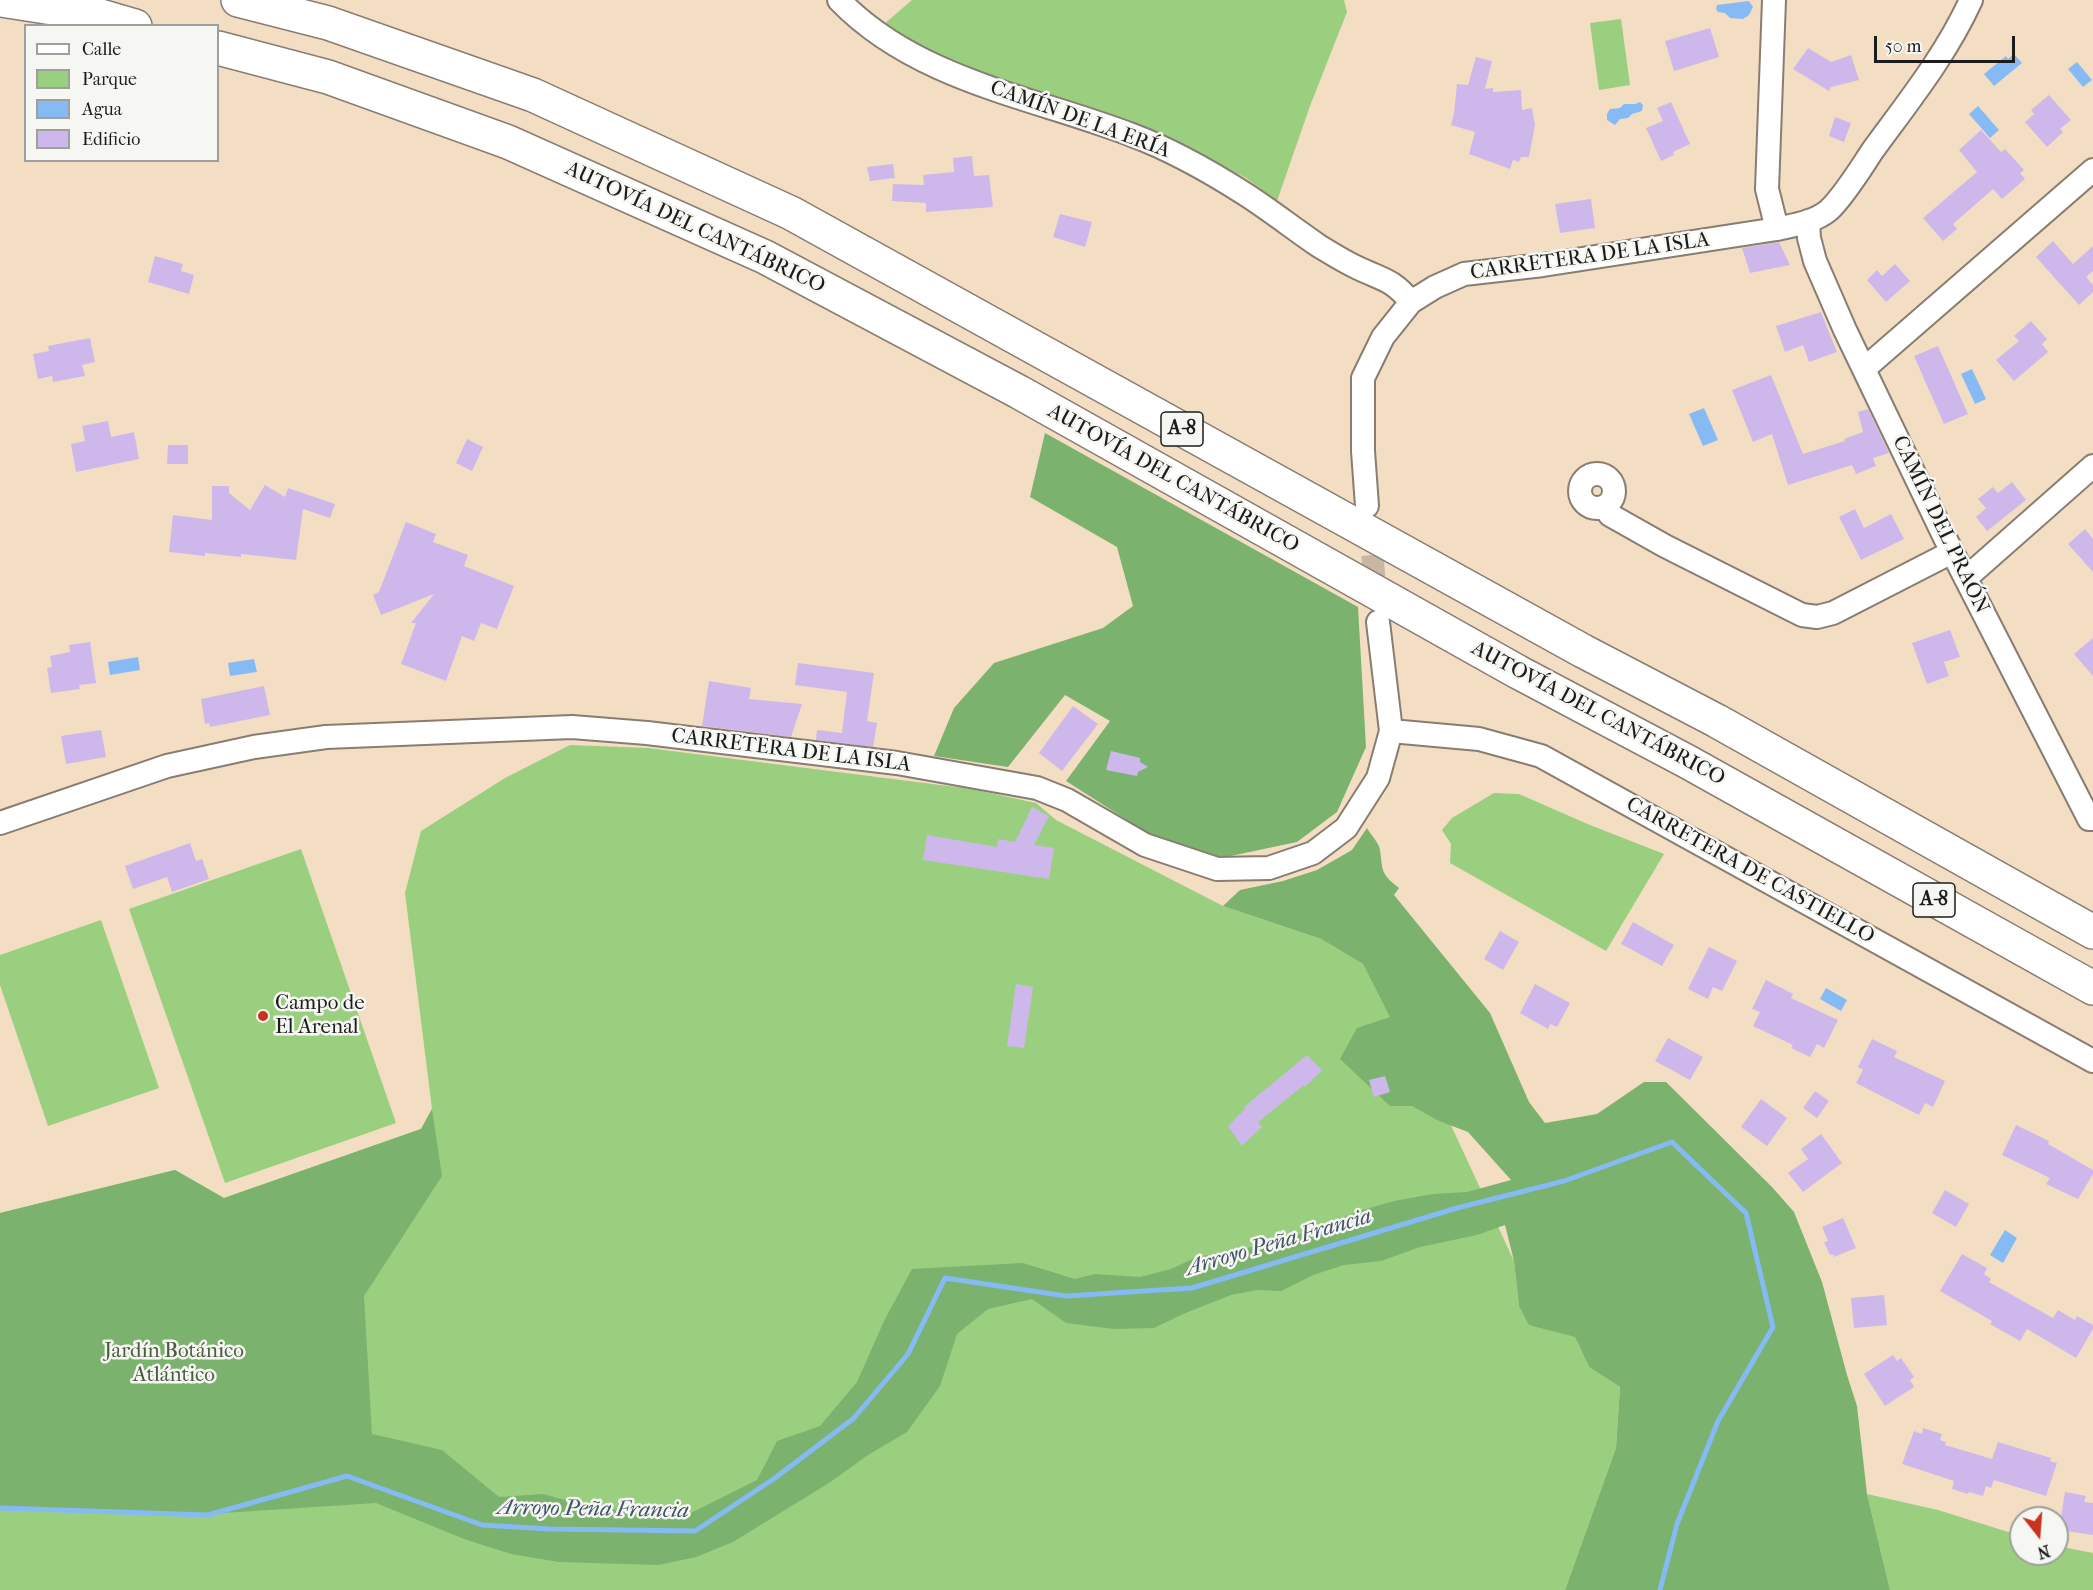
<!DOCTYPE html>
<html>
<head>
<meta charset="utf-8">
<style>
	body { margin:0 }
	#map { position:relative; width:2093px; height:1590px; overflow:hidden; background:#f3dec3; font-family:"IM FELL French Canon",serif }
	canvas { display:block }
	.legend { position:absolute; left:24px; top:24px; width:195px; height:138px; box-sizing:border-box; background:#f6f6f2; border:2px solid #9f9f9c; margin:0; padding:8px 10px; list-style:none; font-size:18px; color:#1c1c1c }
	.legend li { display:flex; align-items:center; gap:12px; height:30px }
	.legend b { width:30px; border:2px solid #9f9f9c }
	.north { position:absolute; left:2009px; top:1506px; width:60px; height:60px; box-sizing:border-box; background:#f6f6f2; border:2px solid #9f9f9c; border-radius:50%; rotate:163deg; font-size:16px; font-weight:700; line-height:24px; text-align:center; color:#1c1c1c }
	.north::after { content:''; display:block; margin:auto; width:21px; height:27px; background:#c8321e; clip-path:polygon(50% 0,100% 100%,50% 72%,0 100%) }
	.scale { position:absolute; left:1874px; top:36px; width:141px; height:27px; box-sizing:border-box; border:3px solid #1c1c1c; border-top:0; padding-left:8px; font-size:18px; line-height:21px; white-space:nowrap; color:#1c1c1c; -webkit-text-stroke:4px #f6f6f2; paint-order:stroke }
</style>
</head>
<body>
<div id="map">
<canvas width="2093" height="1590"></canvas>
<ul class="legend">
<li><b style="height:8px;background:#fff"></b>Calle</li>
<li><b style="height:16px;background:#9acf80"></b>Parque</li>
<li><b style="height:16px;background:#86baf4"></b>Agua</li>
<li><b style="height:16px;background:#ceb8eb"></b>Edificio</li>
</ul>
<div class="north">N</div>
<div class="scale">50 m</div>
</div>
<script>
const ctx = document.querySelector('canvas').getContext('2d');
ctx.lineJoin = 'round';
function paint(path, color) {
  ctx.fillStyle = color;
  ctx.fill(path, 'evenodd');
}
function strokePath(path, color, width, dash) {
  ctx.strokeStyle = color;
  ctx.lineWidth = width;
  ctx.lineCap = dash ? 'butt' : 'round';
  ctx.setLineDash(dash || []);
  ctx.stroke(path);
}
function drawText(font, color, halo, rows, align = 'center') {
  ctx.font = font + ' "IM FELL French Canon",serif';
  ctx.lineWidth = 5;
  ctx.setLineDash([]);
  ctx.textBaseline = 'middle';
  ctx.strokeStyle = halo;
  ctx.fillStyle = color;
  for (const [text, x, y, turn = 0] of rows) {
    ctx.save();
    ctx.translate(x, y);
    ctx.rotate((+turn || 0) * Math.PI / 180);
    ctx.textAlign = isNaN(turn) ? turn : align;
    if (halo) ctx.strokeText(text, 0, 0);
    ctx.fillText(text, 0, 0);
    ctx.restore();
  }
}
paint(new Path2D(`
	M912,0H1344L1347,12L1310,106L1277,201L1246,178L1169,138L1037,91L979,74L919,50L883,25Z
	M1621,19L1630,85L1599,90L1590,23Z
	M570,745L648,748L972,789L1036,803L1056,820L1223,906L1321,939L1363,964L1443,1108L1514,1261L1519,1306L1575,1337L1589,1367L1620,1387L1616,1448L1565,1590H0V1213L175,1170L224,1198L421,1129L432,1109L405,893L421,831L505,778Z
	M1494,793L1519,794L1590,825L1664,854L1606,951L1450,863L1451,844L1442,830L1452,818Z
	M301,849L396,1123L225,1183L129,909Z
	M101,920L159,1088L48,1126L0,985V955Z
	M1867,1494L1938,1510L2021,1536V1554H2057V1546L2093,1553V1590H1890Z`), '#9acf80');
paint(new Path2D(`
	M1045,433L1358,607L1366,747L1337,812L1297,842L1221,858L1152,836L1066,781L1110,721L1065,695L1008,767L934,756L954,708L994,663L1103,628L1133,606L1117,547L1030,497Z
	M1367,828C1371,835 1379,843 1380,850C1383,871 1380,873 1399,888L1394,895L1490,1013L1529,1102L1545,1123L1597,1114L1644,1082H1666L1772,1187L1794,1212L1822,1282L1847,1375L1857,1406L1867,1494L1890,1590H1565L1616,1448L1620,1387L1589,1367L1575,1337L1529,1325L1519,1306L1514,1261L1505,1225L1477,1235L1420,1247L1381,1261L1344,1265L1313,1275L1281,1291L1257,1290L1231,1295L1183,1314L1154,1328L1114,1329L1066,1323L1032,1299L988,1309L957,1334L940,1386L907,1432L868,1455L829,1483L733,1542L696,1557L659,1565L559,1562L511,1554L464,1539L376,1503L208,1514L0,1507V1213L175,1170L224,1198L421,1129L432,1109L442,1176L364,1296L372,1434L442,1450L499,1497L543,1494L584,1505L679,1519L757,1480L777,1441L820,1426L857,1382L884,1321L912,1269L1023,1263L1075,1279L1095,1274L1140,1277L1171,1269L1199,1256L1225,1254L1311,1231L1356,1212L1394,1201L1433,1194L1467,1192L1511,1180L1468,1132L1439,1121L1412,1106H1390L1340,1059L1357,1028L1390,1017L1363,964L1321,939L1223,906L1240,890L1283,881L1317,870L1352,850Z`), '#7bb26e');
paint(new Path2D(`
	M1749,1L1753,7L1749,15L1743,19L1730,18L1725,13L1718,12L1716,9L1717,5Z
	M2014,54L2022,63L1994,86L1984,74L2006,56L2008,59Z
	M2077,62L2092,80L2083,87L2068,69Z
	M1640,102L1643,105L1642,111L1632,114L1628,118L1620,119L1615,125L1607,120V114L1610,109L1620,108L1624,104H1635Z
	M1978,106L1999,130L1990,138L1969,114Z
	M1972,369L1986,399L1975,404L1961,374Z
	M1704,408L1718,440L1703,446L1689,414Z
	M138,657L140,670L110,675L108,662Z
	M254,659L257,672L230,676L228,663Z
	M1826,988L1847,1000L1841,1011L1820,999Z
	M2005,1230L2017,1238L2003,1263L1990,1255Z`), '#86baf4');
strokePath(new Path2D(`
	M0,1508L208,1515L347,1476L482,1525L550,1529L695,1531L775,1478L854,1418L908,1354L945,1278L1066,1296L1192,1288L1457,1208L1564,1181L1672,1142L1746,1213L1773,1327L1718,1421L1677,1524L1660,1590`), '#86baf4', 5);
paint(new Path2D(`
	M1710,28L1719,57L1674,71L1665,41Z
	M1808,48L1831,62L1851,55L1859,80L1831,87L1829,91L1793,69Z
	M1476,57L1492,61L1485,89L1493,88V92L1521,90L1522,110L1532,108L1535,125L1529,157H1521L1519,162L1513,160L1510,169L1469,154L1475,132L1451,125L1454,113L1457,84L1468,85Z
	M2049,95L2071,120L2060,129L2063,132L2047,147L2025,122L2034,114L2031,110Z
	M1671,102L1690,144L1673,152L1674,155L1661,161L1646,128L1663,121L1657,108Z
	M1835,117L1851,123L1844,142L1829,136Z
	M1981,130L2001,152L2005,149L2024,170L2020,173L2025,179L2002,199L1993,189L1953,224L1957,229L1943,241L1923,218L1977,172L1959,150Z
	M972,156L974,176L989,175L993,207L926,212V203L892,201L893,184L924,185L923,175L954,172L953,158Z
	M893,164L895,178L870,181L867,167Z
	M1591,199L1595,228L1560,233L1555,204Z
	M1060,214L1092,222L1085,247L1053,237Z
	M2053,241L2073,264L2093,246V271L2086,277L2093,285V292L2079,305L2036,257Z
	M1779,242L1790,265L1750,273L1742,248Z
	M155,256L183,264L181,271L194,275L189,294L148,282Z
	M1895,264L1910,281L1886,302L1867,280L1877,270L1882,276Z
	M1821,312L1837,352L1809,362L1803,345L1785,352L1776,326Z
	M2031,321L2047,339L2042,344L2048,352L2014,381L1996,360L2019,341L2014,336Z
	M90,338L95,362L82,365L85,376L53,382L52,376L38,379L33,354L49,351L48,346Z
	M1938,346L1968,414L1944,424L1914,356Z
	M1771,375L1803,454L1845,441L1844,439L1863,432L1858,412L1868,409L1889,453L1873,458L1876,466L1856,474L1852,465L1788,485L1772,434L1753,442L1732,390Z
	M108,421L111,437L134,432L139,459L76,472L71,444L85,441L82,426Z
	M467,439L483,447L472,471L456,463Z
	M168,445H188V464H167Z
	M2012,482L2026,500L1987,531L1976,517L1986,508L1978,499L1993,487L1998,493Z
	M265,485L285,497L288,488L335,504L330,518L303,509L296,560L241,554V557L205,553V556L169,552L173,515L212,520V486H229V493L250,510Z
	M1855,509L1864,528L1891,514L1904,539L1861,560L1839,517Z
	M406,522L436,534L433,542L468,555L464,566L514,586L497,629L481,623L474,641L462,636L446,681L401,664L416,623H411L434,594L381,615L373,595L379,592Z
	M2085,529L2093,539V572L2068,544Z
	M1950,630L1960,657L1944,662L1949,676L1927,684L1912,643Z
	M2093,638V676L2074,654Z
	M90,642L96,683L79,685L80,689L51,693L47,668L52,667L50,656L70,652L69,645Z
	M798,663L874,673L867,721L877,723L873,747L816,740L817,730L842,733L847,692L795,685Z
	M709,681L751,688L749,699L802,704L791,737L702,726Z
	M264,686L270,715L210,727L209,723L205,724L201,699Z
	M1073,706L1098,724L1062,771L1039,753Z
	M101,730L106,757L66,764L61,736Z
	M1111,751L1140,758V762L1148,767L1138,772L1137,776L1106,770Z
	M1032,807L1049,816L1034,845L1054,848L1049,879L923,860L927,835L997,847L998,839L1015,842Z
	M190,843L196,861L202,859L209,879L172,892L167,877L133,889L125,866Z
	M1633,922L1674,945L1662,966L1621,944Z
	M1500,931L1519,942L1503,970L1484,959Z
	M1709,947L1737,961L1722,991L1713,987L1708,999L1688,989Z
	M1766,980L1793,994L1791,998L1838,1020L1824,1048L1817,1044L1810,1057L1791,1048L1793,1045L1753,1026L1760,1012L1752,1009Z
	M1016,984L1033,987L1024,1048L1007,1046Z
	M1535,984L1570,1003L1557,1027L1550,1024L1548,1029L1520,1013Z
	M1668,1038L1703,1057L1690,1080L1655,1061Z
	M1872,1039L1897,1051L1894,1057L1945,1081L1933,1107L1925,1103L1919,1115L1856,1083L1863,1070L1858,1067Z
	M1307,1055L1322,1070L1305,1087L1304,1085L1258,1122L1262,1127L1242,1146L1228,1126L1245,1109L1244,1107Z
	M1385,1076L1390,1092L1374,1097L1369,1080Z
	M1815,1091L1829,1101L1817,1118L1803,1108Z
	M1761,1099L1787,1118L1767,1146L1741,1127Z
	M2016,1125L2049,1141L2048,1144L2093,1170V1174L2078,1199L2046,1184L2050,1178L2002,1155Z
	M1821,1134L1842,1163L1803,1192L1788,1173L1808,1159L1801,1149Z
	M1945,1190L1969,1204L1956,1227L1932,1213Z
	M1843,1218L1856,1248L1834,1257L1833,1254L1830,1255L1824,1242L1828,1241L1822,1227Z
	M1962,1254L1987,1268L1984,1274L1991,1279L1989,1282L2053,1318L2058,1310L2075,1320L2077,1316L2093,1325V1329L2076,1358L2027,1329L2020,1341L1990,1324L1992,1321L1940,1291Z
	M1884,1295L1887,1325L1854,1328L1851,1298Z
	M1893,1355L1897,1361L1901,1358L1914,1377L1910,1380L1914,1387L1885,1406L1864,1374Z
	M1923,1428L1942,1434L1940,1440L1946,1442L1945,1445L1992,1459L1998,1442L2051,1458L2050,1461L2057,1463L2046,1496L1994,1480L1991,1488L1986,1486L1983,1496L1969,1492L1968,1494L1952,1489L1954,1481L1902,1464L1914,1431L1922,1434Z
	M2065,1492L2086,1496L2084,1502L2093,1503V1535L2059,1530Z`), '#ceb8eb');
strokePath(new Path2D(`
	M1369,522L1377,603`), '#c8b7a2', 22, [22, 11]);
const minor = new Path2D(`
	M839,0C916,80 1033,97 1132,135C1172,150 1209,171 1245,194C1270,210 1294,229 1319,246C1332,254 1345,262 1358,268C1383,280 1392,279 1411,302
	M1774,0L1767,189L1777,229
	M1808,221L1809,238L1815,261L1845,330L1945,538L2089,819H2093
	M1864,369L2093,170
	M1580 491a17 17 0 1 1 34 0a17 17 0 1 1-34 0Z
	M1367,506L1363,451V378L1383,337L1411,302L1435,287L1464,274L1543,265L1777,229C1794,225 1815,222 1829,210C1844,196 1861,168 1873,150C1908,102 1946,55 1971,0
	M1604,507L1610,515L1665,546L1802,615L1817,617L1833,613L1952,552
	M1966,578L2093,466
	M1391,731L1479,739L1541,756L2093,1061
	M0,823L167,766L254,747L326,737L572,727L647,733L897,763L1037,788L1067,800L1145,845L1217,869L1269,868L1313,853L1346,828L1378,778L1391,731L1378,622`);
const motorway = new Path2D(`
	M2,0L97,15L135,26
	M238,0L328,23L533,95L791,213L1583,651L1717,721L2093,932
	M218,48L328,77L508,142L765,257L1019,392L1518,672L1688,762L2093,988`);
strokePath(minor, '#887d70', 26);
strokePath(motorway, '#887d70', 36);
strokePath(minor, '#fff', 22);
strokePath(motorway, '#fff', 33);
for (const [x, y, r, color] of [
	[263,1016,6,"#c8321e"]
]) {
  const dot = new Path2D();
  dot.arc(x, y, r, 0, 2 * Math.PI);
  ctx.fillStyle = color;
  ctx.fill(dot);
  strokePath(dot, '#f6f6f2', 2);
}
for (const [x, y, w] of [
	[1182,429,42],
	[1934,900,42]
]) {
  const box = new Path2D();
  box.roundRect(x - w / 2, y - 17, w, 34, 4.5);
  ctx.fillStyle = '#f6f6f2';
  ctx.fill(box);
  strokePath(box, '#1c1c1c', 1.5);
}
drawText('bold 20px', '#1c1c1c', null, [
	["A-8",1182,429],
	["A-8",1934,900]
]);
drawText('21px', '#1c1c1c', '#f6f6f2', [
	["CAMÍN DE LA ERÍA",1080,120,20],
	["AUTOVÍA DEL CANTÁBRICO",695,228,25],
	["CARRETERA DE LA ISLA",1590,257,-8],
	["AUTOVÍA DEL CANTÁBRICO",1173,479,29],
	["CAMÍN DEL PRAÓN",1940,525,64],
	["AUTOVÍA DEL CANTÁBRICO",1598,714,28],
	["CARRETERA DE LA ISLA",791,751,7],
	["CARRETERA DE CASTIELLO",1750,871,29]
]);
drawText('21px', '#1c1c1c', '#f6f6f2', [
	["Campo de",275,1004],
	["El Arenal",275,1028]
], 'left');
drawText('21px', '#485b3f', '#f6f6f2', [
	["Jardín Botánico",174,1352],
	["Atlántico",174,1376]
]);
drawText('italic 22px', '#415368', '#f6f6f2', [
	["Arroyo Peña Francia",1279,1243,-16],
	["Arroyo Peña Francia",593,1510,1]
]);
</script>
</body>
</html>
